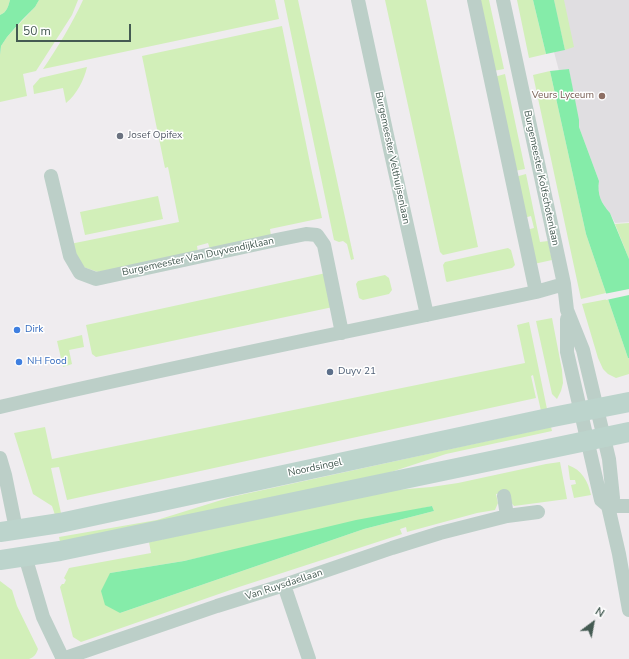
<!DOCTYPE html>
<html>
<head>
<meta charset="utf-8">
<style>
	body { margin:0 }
	#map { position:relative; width:629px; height:659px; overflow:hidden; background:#efecef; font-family:"Nunito Sans",sans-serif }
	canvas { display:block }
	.north { position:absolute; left:573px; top:603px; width:40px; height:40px; -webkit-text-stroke:3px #fff; paint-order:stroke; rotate:32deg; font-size:11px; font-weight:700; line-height:16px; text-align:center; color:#445a52 }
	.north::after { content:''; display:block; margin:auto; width:14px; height:18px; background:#445a52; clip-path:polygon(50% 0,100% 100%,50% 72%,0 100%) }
	.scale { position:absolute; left:16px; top:24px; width:115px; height:18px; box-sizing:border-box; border:2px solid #445a52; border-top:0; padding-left:5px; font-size:12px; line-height:14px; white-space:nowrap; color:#445a52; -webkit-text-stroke:3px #fff; paint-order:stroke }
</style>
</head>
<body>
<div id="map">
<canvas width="629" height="659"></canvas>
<div class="north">N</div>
<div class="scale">50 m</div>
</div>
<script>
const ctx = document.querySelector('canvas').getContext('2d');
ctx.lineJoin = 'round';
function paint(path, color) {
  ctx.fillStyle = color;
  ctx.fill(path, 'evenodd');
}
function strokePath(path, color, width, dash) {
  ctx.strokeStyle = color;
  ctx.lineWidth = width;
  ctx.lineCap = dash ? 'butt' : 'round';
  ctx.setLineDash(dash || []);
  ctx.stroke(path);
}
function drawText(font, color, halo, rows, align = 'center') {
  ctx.font = font + ' "Nunito Sans",sans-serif';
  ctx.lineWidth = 3;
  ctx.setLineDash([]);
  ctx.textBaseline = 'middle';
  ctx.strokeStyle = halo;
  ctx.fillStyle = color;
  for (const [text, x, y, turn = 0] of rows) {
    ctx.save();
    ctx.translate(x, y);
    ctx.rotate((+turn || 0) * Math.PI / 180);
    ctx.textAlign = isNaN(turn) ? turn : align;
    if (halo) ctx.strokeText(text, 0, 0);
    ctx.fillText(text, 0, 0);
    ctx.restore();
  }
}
paint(new Path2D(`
	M553,0H629V222L615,223L610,213L605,207L600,198L598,189L599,181L579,127L569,69L559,71L554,52L565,49Z`), '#e0dee1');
paint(new Path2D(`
	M0,0H10C8,7 7,12 0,15Z
	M39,0H78L72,15L36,71L23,74L27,96L0,102V55L1,46L7,37L35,7Z
	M83,0H275L279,19L43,69C58,47 72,24 83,0Z
	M284,0H298L354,259L351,260L347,244L343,241L339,242L334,240Z
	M385,0H426L478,247L443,255L440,252Z
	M477,0H489L504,69L493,71Z
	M517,0H533L546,54L529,58Z
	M554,0H564L574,47L565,50Z
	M282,26L311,168L322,218L270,229L271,236L210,249L208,243L197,246L198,252L98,272L83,267L70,244L179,222L168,167L165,168L142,56Z
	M87,67C84,80 77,94 66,103L63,88L34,94L33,86L40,78Z
	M550,71L586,234L606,293L581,299L533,75Z
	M505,74L525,169L514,171L494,77Z
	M526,174L540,242L548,241L552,260L534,264L526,230L534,228L531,216L524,218L515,177Z
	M158,196L163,219L85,235L80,212Z
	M629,223V259L615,224Z
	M508,248L511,250L515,265L512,268L447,282L446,281L443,265L445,262Z
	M326,273L333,307L96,357L92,354L86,325Z
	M385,275L389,278L392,290L389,294L363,300L359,298L356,284L358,281Z
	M608,299L628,358H629V374L616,378L608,374L603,369L598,358L582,304Z
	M552,318L562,370L563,383L561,391L557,399L552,394L536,321Z
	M529,322L547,409L541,411L533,375L531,376L536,398L67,500L59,467L51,468L61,513L55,515L52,506L33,494L14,433L45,427L52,459L525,363L517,325Z
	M82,335L84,347L69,350L72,364L63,367L57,341Z
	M551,427L552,431L446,454L385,474L60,542L59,537L157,520L231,497Z
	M560,462L567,499L514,506L509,500L508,492L496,494L498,503L495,510L477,513L407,532L406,527L400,529L402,534L239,587L81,642L73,637L60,587L62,584H64L66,580L64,578L69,568L151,553L149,542L396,490L431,487L458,483L546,464ZM432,506L434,511L364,529L120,613L110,573L184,561Z
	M568,465C582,470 588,481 591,495L574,498L571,485L576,484L575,480H570Z
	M0,581L12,590L17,606L38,649C36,655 34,657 29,659H0Z`), '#d2efb9');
paint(new Path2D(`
	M10,0H39L35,7L22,20L7,37L1,46L0,55V15C7,12 8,7 10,0Z
	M533,0H554L565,50L546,54Z
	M569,69L579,120V127L599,181C597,194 601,203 610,213L629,259V358H628L586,234L550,71Z
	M432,506L434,511L364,529L120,613L105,605L101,591L110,573L184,561L356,520Z`), '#85eca9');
paint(new Path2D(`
	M629,289V295L606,300L604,294Z`), '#efecef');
strokePath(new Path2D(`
	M358,0L390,149L427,315
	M474,0L536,292
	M503,0L564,284L567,310L583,350L609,459L613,498L608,506
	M51,176L70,256L80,273L96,279L276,240L306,234L317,235L324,245L342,333
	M567,319V352L601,500L608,506L619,554L629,610
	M0,407C178,365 357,330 536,292L564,284
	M0,458L5,475L16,529
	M504,496L507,516
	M608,506H629
	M25,556L43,617L63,659
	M284,585L309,659
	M62,659L217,606L284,585L392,548L440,533L507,516L538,512`), '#bccfc8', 14);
strokePath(new Path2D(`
	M0,532L60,523L553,417L629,402
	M0,560L60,551L629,432`), '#bcd4cc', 20);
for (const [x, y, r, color] of [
	[602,96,4,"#8d6e63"],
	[120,136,4,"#6b7280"],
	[17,330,4,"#3f7fe0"],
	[19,362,4,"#3f7fe0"],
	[330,372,4,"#5c6f8a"]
]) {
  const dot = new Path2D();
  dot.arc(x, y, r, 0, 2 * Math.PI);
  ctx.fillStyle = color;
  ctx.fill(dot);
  strokePath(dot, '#fff', 1.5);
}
drawText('10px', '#785e54', '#fff', [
	["Veurs Lyceum",594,96]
], 'right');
drawText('10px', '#5b616d', '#fff', [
	["Josef Opifex",128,136]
], 'left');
drawText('10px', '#445a52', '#fff', [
	["Burgemeester Velthuijsenlaan",392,158,78],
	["Burgemeester Kolfschotenlaan",541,178,78],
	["Burgemeester Van Duyvendijklaan",198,257,-12],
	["Noordsingel",315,468,-12],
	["Van Ruysdaellaan",284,585,-18]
]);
drawText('10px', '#366cbe', '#fff', [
	["Dirk",25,330],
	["NH Food",27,362]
], 'left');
drawText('10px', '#4e5e75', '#fff', [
	["Duyv 21",338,372]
], 'left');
</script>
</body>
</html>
